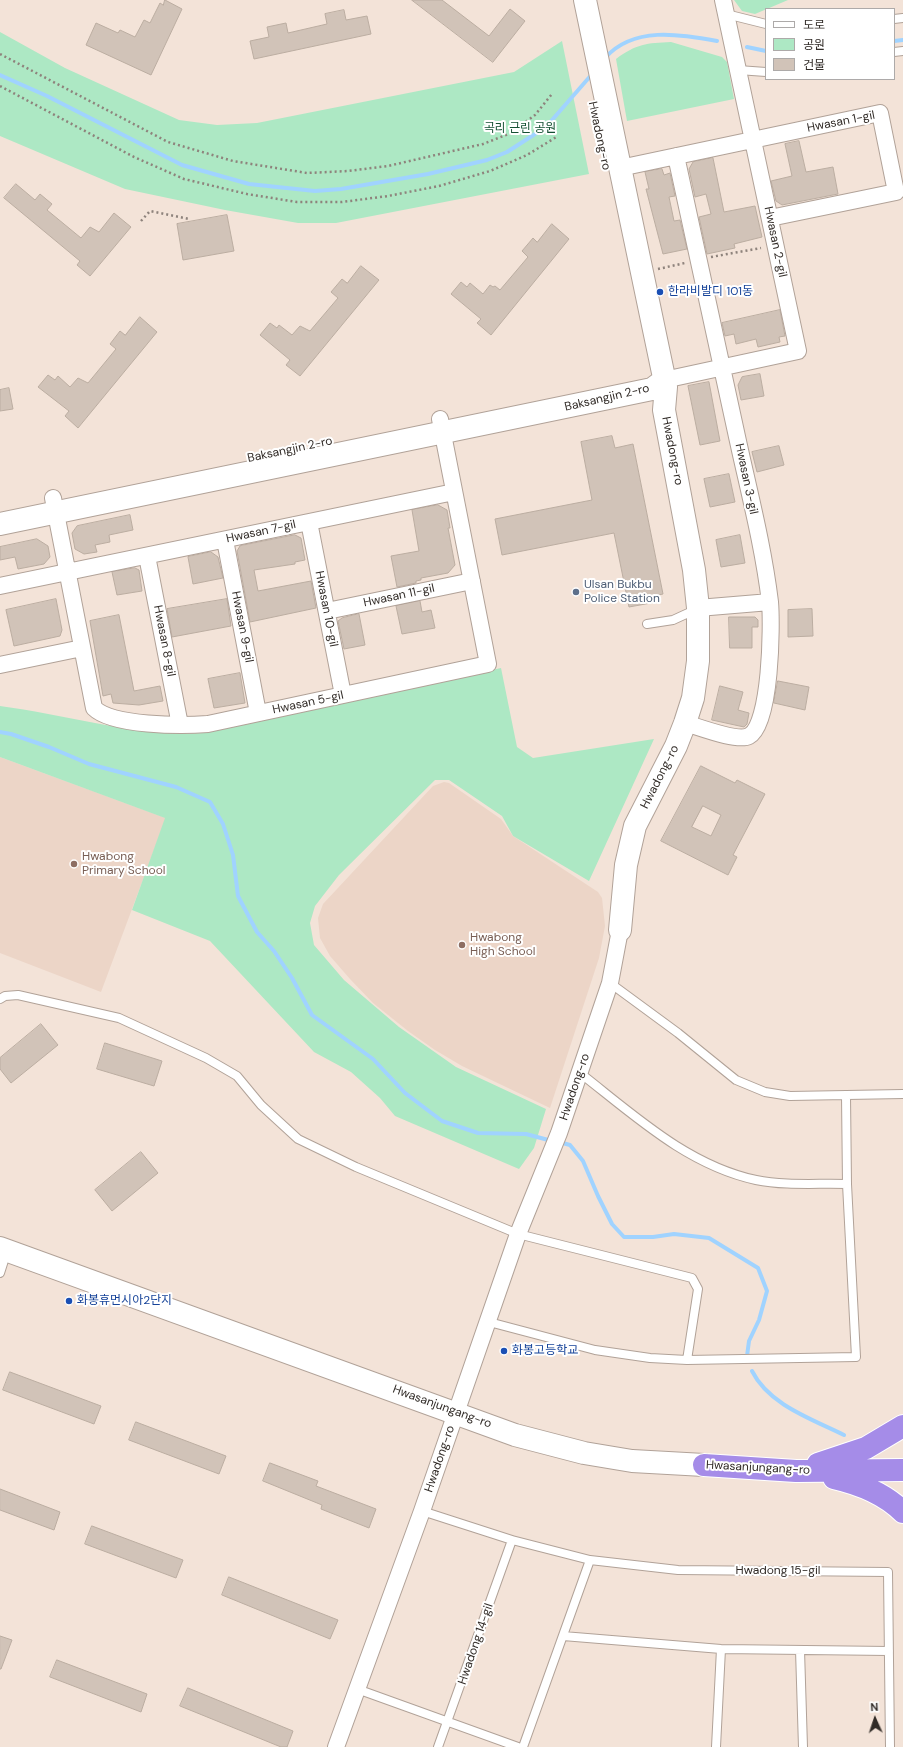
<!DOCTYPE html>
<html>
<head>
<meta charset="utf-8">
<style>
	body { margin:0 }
	#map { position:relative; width:903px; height:1747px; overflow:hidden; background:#f3e3d8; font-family:"DM Sans","Noto Sans KR",sans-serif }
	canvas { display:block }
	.legend { position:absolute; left:765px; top:8px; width:130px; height:72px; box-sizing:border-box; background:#fff; border:1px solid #adaaa9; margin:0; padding:5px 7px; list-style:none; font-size:12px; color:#312b27 }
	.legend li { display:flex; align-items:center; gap:8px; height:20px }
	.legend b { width:20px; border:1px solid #adaaa9 }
	.north { position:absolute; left:855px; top:1699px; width:40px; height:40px; -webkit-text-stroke:3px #fff; paint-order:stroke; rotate:357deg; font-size:11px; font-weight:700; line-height:16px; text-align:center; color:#312b27 }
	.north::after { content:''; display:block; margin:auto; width:14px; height:18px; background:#312b27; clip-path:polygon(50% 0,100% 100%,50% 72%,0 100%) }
</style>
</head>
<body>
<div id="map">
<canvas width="903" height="1747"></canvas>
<ul class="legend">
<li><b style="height:5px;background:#fff"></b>도로</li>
<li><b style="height:11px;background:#ade8c4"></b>공원</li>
<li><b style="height:11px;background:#d1c3b8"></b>건물</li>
</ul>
<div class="north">N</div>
</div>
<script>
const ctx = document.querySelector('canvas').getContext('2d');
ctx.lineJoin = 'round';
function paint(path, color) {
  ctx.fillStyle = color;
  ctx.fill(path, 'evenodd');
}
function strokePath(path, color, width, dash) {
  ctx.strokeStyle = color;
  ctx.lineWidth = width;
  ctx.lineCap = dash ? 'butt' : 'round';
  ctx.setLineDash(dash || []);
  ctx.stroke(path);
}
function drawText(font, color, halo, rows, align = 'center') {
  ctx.font = font + ' "DM Sans","Noto Sans KR",sans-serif';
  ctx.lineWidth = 4;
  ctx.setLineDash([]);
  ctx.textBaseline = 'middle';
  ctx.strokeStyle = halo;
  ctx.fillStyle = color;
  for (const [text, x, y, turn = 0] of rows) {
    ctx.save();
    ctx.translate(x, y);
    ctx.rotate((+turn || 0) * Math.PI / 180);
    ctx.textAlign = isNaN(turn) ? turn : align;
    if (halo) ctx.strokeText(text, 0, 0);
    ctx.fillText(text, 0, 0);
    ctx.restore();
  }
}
paint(new Path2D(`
	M0,757L166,818L101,992L0,953Z
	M444,782L449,783L501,819L513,836L598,892L602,898L605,926L599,958L550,1108L462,1066L435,1050L408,1031L373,1003L350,979L330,956L320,938L318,918L323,904L433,786Z`), '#ecd5c7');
paint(new Path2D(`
	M734,0H788L755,14L742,11Z
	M0,32L65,68L179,120L217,125L257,123L514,72L562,41L589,174L336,223H298L225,210L125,189L0,136Z
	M671,42L722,57L727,62L734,99L627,121L616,59C636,44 647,43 671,42Z
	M501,668L517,747L533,758L654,739L589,881L513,836L502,816L449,780H435L339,875L315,906L310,923L314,945L344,980L399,1027L456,1067L546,1109L534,1148L519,1169L395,1116L380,1098L351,1072L314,1052L210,941L132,910L165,818L0,757V706C68,715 136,737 205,733Z`), '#ade8c4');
strokePath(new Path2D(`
	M894,41L903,40
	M747,47L766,51
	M605,58C633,26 680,34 717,41
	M0,75L47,96L182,165L249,184L315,191L341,189L428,174L487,160L507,152L546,127L593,73
	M0,732L11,734L49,747L89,764L176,787L210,802L223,824L233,855L238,896L257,932L274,951L292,978L312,1015L373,1059L405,1093L442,1121L478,1133L526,1134L552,1141
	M559,1142L570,1145L583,1161L598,1196L612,1224L624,1237H653L674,1234L709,1238L758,1268L767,1291L759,1320L749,1341L747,1356
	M752,1371C769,1405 812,1419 844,1435`), '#a0d3ff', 4);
const building = new Path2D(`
	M165,0L182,9L151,75L86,45L96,23L118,33L120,30L135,37L144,20L150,23L160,3L163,5Z
	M412,0H442L489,36L510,9L525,21L493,62Z
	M344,10L346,20L367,16L371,34L254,59L250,41L269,37L267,27L286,23L288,33L327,24L325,14Z
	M799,141L806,172L833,167L838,194L782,205L776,201L771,181L792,176L785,144Z
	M713,158L724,212L755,206L762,237L734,244L735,248L707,254L699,217L711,214L706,194L695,197L689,169L693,162Z
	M662,169L664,175L670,173L675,196L669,197L674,221L680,220L687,249L663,254L646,189H649L645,172Z
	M16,184L35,200L40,194L52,204L47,210L81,238L90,227L99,232L114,213L131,227L90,276L77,265L80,261L4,198Z
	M227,215L234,251L183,260L177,224Z
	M552,224L569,239L491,335L477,323L481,319L451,294L461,282L467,287L470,283L483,294L490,285L493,287L495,286L500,290L528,257L522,251L533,238L537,242Z
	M361,266L379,280L300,376L286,365L290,360L260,335L270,323L277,328L279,325L292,335L300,326L310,331L338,298L331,292L342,279L347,283Z
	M780,310L785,336L779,337L780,342L758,347L756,339L736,344L734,334L725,336L722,323Z
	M140,317L157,332L78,428L65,416L69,411L38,387L48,375L55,380L58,376L70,387L78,378L88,383L116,349L110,344L120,331L125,335Z
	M760,374L764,396L741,400L738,385L742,377Z
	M709,382L720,441L700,445L688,386Z
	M9,388L13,409L0,411V390Z
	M612,436L615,448L633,444L663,594L649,597L651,603L629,607L614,533L502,555L495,519L592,500L581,442Z
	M779,446L784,465L757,472L752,452Z
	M729,474L735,502L710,507L704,479Z
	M438,505L447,510L450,528H448L455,565L448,573L421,578V580L416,581V583L397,587L391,556L419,551L412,510Z
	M130,515L133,530L109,535L110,542L95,545L97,552L84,554L75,549L72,533L77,526Z
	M295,535L301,538L305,560L295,562V564L254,570L258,591L311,581L316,608L250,622L237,551L240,546Z
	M740,535L745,563L721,567L716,540Z
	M37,539L48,546L50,557L44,564L18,569L15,557L0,560V547Z
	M211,552L218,557L223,578L193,584L188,557Z
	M135,568L139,570L142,591L117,595L112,572Z
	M56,599L62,630L60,636L14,646L6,610Z
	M227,599L231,626L172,637L167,609Z
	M420,601L422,612L431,610L435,628L402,634L396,606Z
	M812,609L813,636L788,637V610Z
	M359,614L365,645L344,649L338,621L342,618Z
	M119,615L134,691L160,686L163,701L139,705L113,703L111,694L103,696L90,621Z
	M729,617H755L758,620V627H752V648H730Z
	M240,673L245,703L214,708L208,679Z
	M778,681L809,687L805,710L774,703Z
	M720,686L743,692L738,710L749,713L747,724L744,727L712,720Z
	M701,766L735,783L737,780L765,794L733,855L737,857L728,875L661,841ZM703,806L721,815L711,836L692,827Z
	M41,1024L58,1045L11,1083L0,1069V1058Z
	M105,1043L162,1061L154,1086L97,1069Z
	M141,1152L158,1173L112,1211L95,1190Z
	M10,1372L101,1406L94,1424L3,1390Z
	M136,1422L226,1456L219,1474L129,1440Z
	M270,1463L318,1481L316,1486L376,1509L369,1528L321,1509L322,1505L263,1481Z
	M0,1489L60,1512L54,1530L0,1510Z
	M92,1526L183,1560L176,1578L85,1544Z
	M229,1577L338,1620L330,1639L222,1595Z
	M0,1636L12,1640L1,1669H0Z
	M57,1660L147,1694L141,1712L50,1677Z
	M188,1688L293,1731L287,1747H281L180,1706Z`);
paint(building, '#d1c3b8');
strokePath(building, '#bbada1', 1);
const lane = new Path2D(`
	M726,14L766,24
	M894,19L903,18
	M894,52L903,51
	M738,70L766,72
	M647,624L673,620L697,609
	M610,983L678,1033L736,1080L765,1092L790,1096L903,1094
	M0,999L5,996L18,995L119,1018L206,1058L237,1076L261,1105L298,1139L356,1167L518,1234L692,1278L698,1289L687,1360
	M580,1073C634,1115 687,1165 756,1180C785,1186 818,1183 847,1184
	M0,1273L7,1251
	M489,1322L595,1350L650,1358L687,1360L856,1357L847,1184L846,1096
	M422,1511L512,1540L590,1560L678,1570L888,1572L890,1747
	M563,1636L721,1649L889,1651
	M800,1650L803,1747
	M357,1689L518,1747
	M438,1747L512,1540
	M523,1747L590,1560
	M716,1747L721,1649`);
const street = new Path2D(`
	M676,156C696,248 716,340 736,432C748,488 763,544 770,602C772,625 771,725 749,736C737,742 699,727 685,723
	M620,168L880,113L896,192L770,218
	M664,380L798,351L723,0
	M53,498L94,708C112,726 181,726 208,724L488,664L440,419
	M309,522L343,695
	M225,540L258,713
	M147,556L180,725
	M0,586L454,492
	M698,608L770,602
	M327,611L472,581
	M0,665L82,648
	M336,1747L422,1511L518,1234L559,1133L610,983L620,930`);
const secondary = new Path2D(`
	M585,0L666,387L664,410L694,570L698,608V661L693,698L685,723L676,746L635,826L626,865L620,930
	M0,524L652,389L664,380
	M0,1248L515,1435L584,1453L632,1461L704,1465`);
const highway = new Path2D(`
	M818,1464L866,1448L903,1426
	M704,1465L796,1471L903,1470
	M834,1478C860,1484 884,1493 903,1512`);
strokePath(lane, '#b1a298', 10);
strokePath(street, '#b1a298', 18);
strokePath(secondary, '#b1a298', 24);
strokePath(highway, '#fff', 24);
strokePath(new Path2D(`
	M0,54L168,142L233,161L307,173L348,171L388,166L483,144L511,133L535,115L552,94
	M0,86L134,157L184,179L247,194L297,202H342L388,196L439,186L490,171L527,155L558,136
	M141,221L150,211L189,219
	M711,257L761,248
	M658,269L685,263`), '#8e837c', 2.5, [2, 3]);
strokePath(lane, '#fff', 8);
strokePath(street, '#fff', 16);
strokePath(secondary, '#fff', 22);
strokePath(highway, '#a58ce8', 22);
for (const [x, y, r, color] of [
	[660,292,4,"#1a4fb4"],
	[576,592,4,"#5c6f8a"],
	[74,864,4,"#8d6e63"],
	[462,945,4,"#8d6e63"],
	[69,1301,4,"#1a4fb4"],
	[504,1351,4,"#1a4fb4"]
]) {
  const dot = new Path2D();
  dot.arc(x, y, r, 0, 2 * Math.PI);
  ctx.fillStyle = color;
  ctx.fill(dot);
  strokePath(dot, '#fff', 1.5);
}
drawText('12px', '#312b27', '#fff', [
	["Hwasan 1-gil",841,122,-11],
	["Hwadong-ro",599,136,78],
	["Hwasan 2-gil",775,242,78],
	["Baksangjin 2-ro",607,398,-13],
	["Baksangjin 2-ro",290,450,-12],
	["Hwadong-ro",672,451,79],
	["Hwasan 3-gil",746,479,78],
	["Hwasan 7-gil",261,532,-12],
	["Hwasan 11-gil",399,596,-12],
	["Hwasan 10-gil",326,609,79],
	["Hwasan 9-gil",242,627,79],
	["Hwasan 8-gil",164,641,79],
	["Hwasan 5-gil",308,703,-12],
	["Hwadong-ro",660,777,-63],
	["Hwadong-ro",575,1087,-71],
	["Hwasanjungang-ro",442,1407,20],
	["Hwadong-ro",440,1459,-71],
	["Hwasanjungang-ro",758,1468,3],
	["Hwadong 15-gil",778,1571],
	["Hwadong 14-gil",476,1644,-71]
]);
drawText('12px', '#155033', '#fff', [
	["곡리 근린 공원",520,129]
]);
drawText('12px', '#164399', '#fff', [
	["한라비발디 101동",668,292],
	["화봉휴먼시아2단지",77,1301],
	["화봉고등학교",512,1351]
], 'left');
drawText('12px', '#4e5e75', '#fff', [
	["Ulsan Bukbu",584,585],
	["Police Station",584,599]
], 'left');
drawText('12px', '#785e54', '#fff', [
	["Hwabong",82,857],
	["Primary School",82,871],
	["Hwabong",470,938],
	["High School",470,952]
], 'left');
</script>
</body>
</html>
